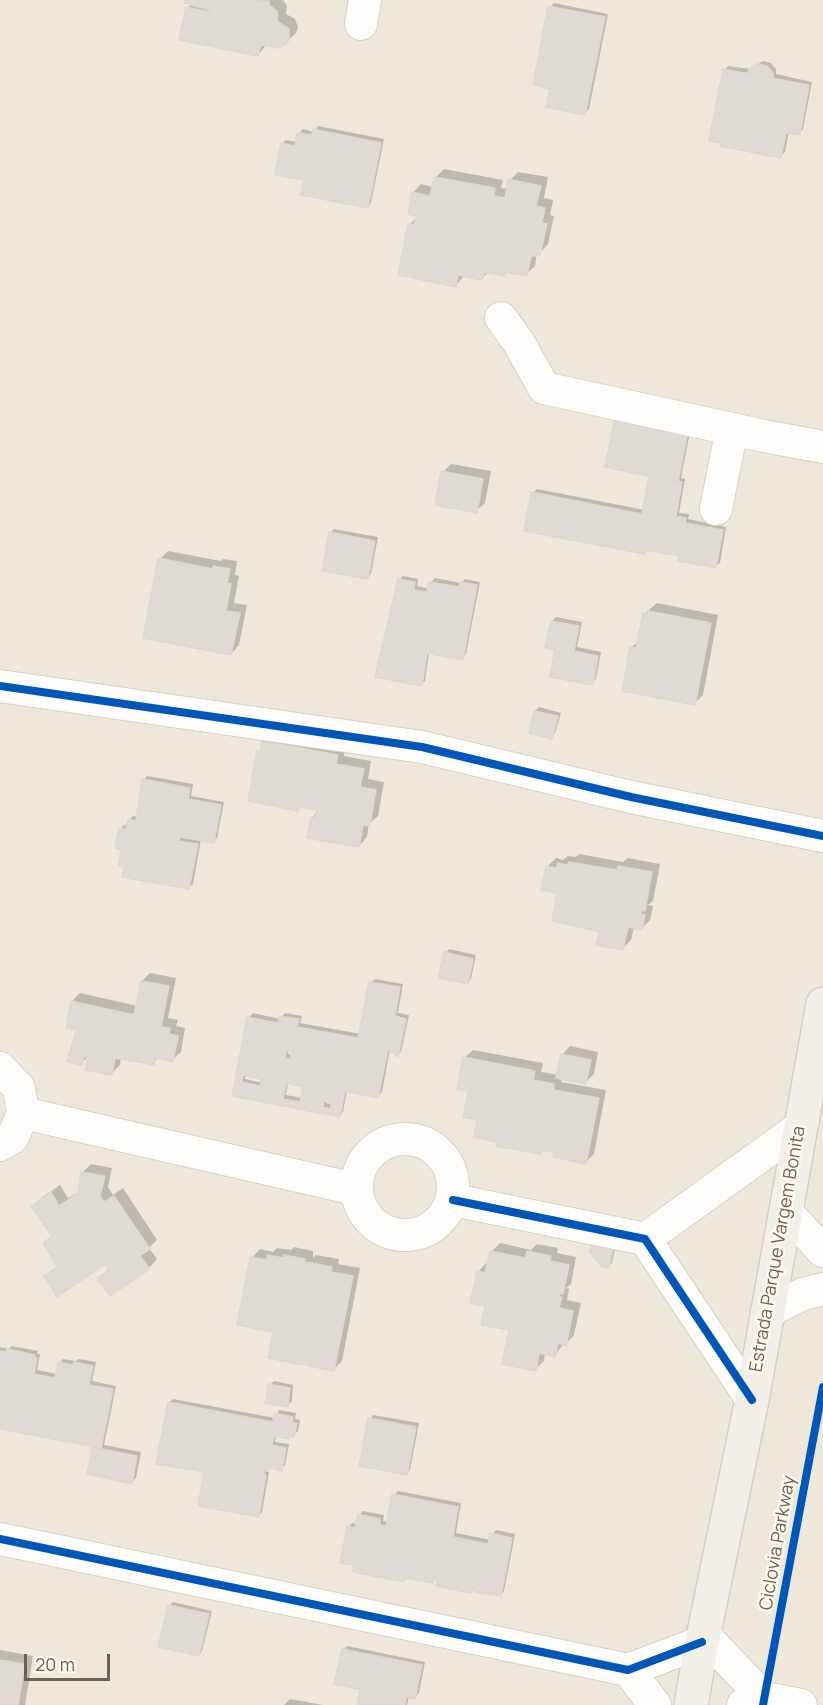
<!DOCTYPE html>
<html>
<head>
<meta charset="utf-8">
<style>
	body { margin:0 }
	#map { position:relative; width:823px; height:1705px; overflow:hidden; background:#f6f4ed; font-family:Manrope,sans-serif }
	canvas { display:block }
	.scale { position:absolute; left:24px; top:1654px; width:86px; height:27px; box-sizing:border-box; border:3px solid #72604f; border-top:0; padding-left:8px; font-size:18px; line-height:21px; white-space:nowrap; color:#72604f; -webkit-text-stroke:4px #fdf9ef; paint-order:stroke }
</style>
</head>
<body>
<div id="map">
<canvas width="823" height="1705"></canvas>
<div class="scale">20 m</div>
</div>
<script>
const ctx = document.querySelector('canvas').getContext('2d');
ctx.lineJoin = 'round';
function paint(path, color) {
  ctx.fillStyle = color;
  ctx.fill(path, 'evenodd');
}
function strokePath(path, color, width, dash) {
  ctx.strokeStyle = color;
  ctx.lineWidth = width;
  ctx.lineCap = dash ? 'butt' : 'round';
  ctx.setLineDash(dash || []);
  ctx.stroke(path);
}
function drawText(font, color, halo, rows, align = 'center') {
  ctx.font = font + ' Manrope,sans-serif';
  ctx.lineWidth = 5;
  ctx.setLineDash([]);
  ctx.textBaseline = 'middle';
  ctx.strokeStyle = halo;
  ctx.fillStyle = color;
  for (const [text, x, y, turn = 0] of rows) {
    ctx.save();
    ctx.translate(x, y);
    ctx.rotate((+turn || 0) * Math.PI / 180);
    ctx.textAlign = isNaN(turn) ? turn : align;
    if (halo) ctx.strokeText(text, 0, 0);
    ctx.fillText(text, 0, 0);
    ctx.restore();
  }
}
paint(new Path2D(`
	M0,0H823V1705H0Z`), '#eee8db');
paint(new Path2D(`
	M186,0H283L287,6L286,14L295,19L298,27L296,33L286,42L267,44L258,55L188,8L192,3L186,2Z
	M554,3L608,14L589,109L585,113L552,88L550,7Z
	M763,61L771,63L776,69V74L812,82L803,129L799,133L789,131L785,152L781,156L725,70L728,66L751,69Z
	M318,126L384,139L371,203L368,207L305,179L282,144L286,140L297,142L299,133L303,129L314,132Z
	M444,169L503,180L501,188L508,189L510,180L518,172L548,177L544,198L553,200L550,215L554,216L548,244L540,253L537,252L535,266L526,274L508,271L504,275L489,272L482,278L465,275L456,285L410,224L417,217L413,193L421,184L433,187L435,178Z
	M692,422L681,478L685,479L679,513L689,514L688,519L726,527L720,563L716,566L680,555L648,549L645,553L533,493L537,489L645,510Z
	M451,464L491,471L485,503L476,511L443,472Z
	M334,529L378,537L371,574L367,578L330,533Z
	M168,551L221,561L223,559L237,561L235,575L239,576L234,603L247,605L239,645L231,654L160,559Z
	M403,576L418,579L417,586L430,589L431,582L435,578L461,583L465,579L480,582L466,654L462,658L429,652L425,681L421,684L399,580Z
	M657,603L718,615L703,695L694,704L632,647L639,640L644,614Z
	M556,617L582,622L577,647L601,652L596,679L592,683L557,648L552,621Z
	M539,707L561,713L555,733L552,737L535,711Z
	M272,733L345,747L344,756L371,761L368,779L384,782L378,816L369,824L367,837L359,846L312,818L319,809L301,806L298,809L258,752L262,749L263,742Z
	M147,776L193,784L191,796L224,802L217,838L213,842L201,839L193,884L189,887L126,866L120,829L124,825L128,826L129,820L133,816L139,817L144,780Z
	M579,854L623,862L628,858L660,864L653,901L648,905L653,906L650,920L642,928L634,927L631,940L622,949L600,934L559,892L547,867L556,858L563,860L568,856L576,857Z
	M449,949L476,955L471,979L467,983L446,953Z
	M150,973L176,978L168,1018L178,1020L176,1026L185,1028L181,1052L172,1060L158,1058L153,1063L121,1057L120,1065L111,1074L89,1055L82,1063L78,1029L72,1001L80,993L138,1006L142,981Z
	M375,979L403,984L398,1013L409,1015L401,1052L397,1055L390,1049L382,1092L378,1096L347,1090L343,1112L339,1116L234,1095L249,1017L253,1013L280,1019L285,1013L302,1016L300,1023L361,1034L371,983ZM289,1049L294,1050L292,1055L288,1054ZM246,1074L263,1078L262,1083L245,1079ZM288,1082L305,1086L302,1098L286,1095ZM327,1100L333,1101V1105L326,1103Z
	M570,1046L598,1052L594,1074L586,1082L562,1078L561,1082L606,1090L594,1154L586,1162L555,1151L544,1149L540,1153L499,1140L479,1119L469,1090L464,1058L473,1050L543,1063L541,1072L558,1075L562,1055Z
	M91,1164L112,1168L108,1187L113,1195L123,1188L157,1240L149,1248L157,1259L149,1268L99,1278L109,1268L107,1264L46,1276L59,1265L53,1236L33,1206L41,1198L60,1185L68,1198L80,1191L83,1172Z
	M597,1229H619L612,1263L608,1267Z
	M500,1243L531,1250L537,1244L558,1248L557,1253L576,1257L571,1284L566,1288L569,1289L567,1300L581,1303L574,1335L566,1344L564,1343L555,1355L545,1353L544,1361L535,1369L511,1329L487,1305L478,1272L486,1263L489,1264L491,1252Z
	M294,1247L313,1251V1258L316,1255L339,1259L338,1264L360,1268L342,1361L334,1369L275,1331L252,1258L260,1249L273,1252L277,1248L291,1250Z
	M12,1346L38,1351L37,1354H40L37,1370L57,1374L60,1363L63,1359L76,1361L79,1359L96,1362L92,1381L116,1386L104,1445L141,1452L136,1478L132,1482L88,1473L94,1446L0,1427V1347L9,1349Z
	M274,1381L293,1385L292,1401L288,1405L270,1385Z
	M173,1399L275,1418L279,1410L296,1413L295,1419L300,1420L298,1431L294,1435H276L275,1442L289,1444L285,1465L281,1469L270,1467L265,1471L269,1472L262,1512L258,1516L206,1471L169,1403Z
	M373,1415L419,1423L410,1470L406,1474L370,1419Z
	M398,1491L461,1503L456,1533L491,1540L492,1534L496,1530L515,1534L504,1591L501,1595L478,1585L470,1592L440,1574L432,1582L407,1577L403,1581L356,1564L349,1527L352,1523L357,1524L359,1515L363,1511L384,1515L383,1521L388,1522L394,1495Z
	M173,1602L212,1611L202,1651L199,1655L169,1606Z
	M347,1646L425,1662L419,1693L415,1697L409,1696L407,1705H359L362,1688L343,1650Z
	M0,1650L33,1656L25,1705H0Z
	M290,1699L323,1705H284Z`), '#0003');
const building = new Path2D(`
	M185,0L269,1V5L277,11L278,22L289,29V40L285,45L278,48L261,45L258,56L179,40L186,7L210,12V10L184,3Z
	M548,6L605,17L585,115L546,107L550,89L533,85Z
	M758,64L767,66L773,73V78L747,73L750,68Z
	M723,69L809,85L800,135L786,133L781,158L720,146L721,143L709,141Z
	M313,129L381,143L368,208L301,195L304,180L275,175L281,143L295,146L297,133L312,135Z
	M434,177L495,188L494,196L505,198L508,179L541,186L536,206L545,208L542,223L547,224L540,255L536,253L535,256H531L527,276L505,272V276L485,272L482,280L458,275L456,287L398,275L408,224L414,225L416,216L408,214L412,192L430,196Z
	M616,412L689,426L678,482L605,467Z
	M441,471L483,479L477,513L435,505Z
	M649,476L682,482L676,516L686,518L685,523L723,530L716,568L678,561L679,556L646,550L645,554L524,531L531,492L642,514Z
	M329,532L375,541L368,579L322,571Z
	M158,558L213,569V566L230,569L227,583L231,584L226,611L240,613L231,655L143,638Z
	M398,579L415,582L414,590L427,592L429,582L459,587L460,582L477,585L463,660L427,653L422,686L375,677Z
	M648,611L711,623L695,705L622,691L630,647L636,648L643,613L647,614Z
	M551,621L579,626L574,651L598,656L593,685L550,677L555,650L545,648Z
	M534,711L558,716L552,739L529,733Z
	M262,741L338,755L336,764L364,769L360,787L376,790L370,826L363,825L359,847L307,838L311,817L315,818L317,810L299,807L298,811L248,801L257,751L260,752Z
	M142,779L190,788L188,799L221,805L214,843L180,837L179,841L198,844L189,889L122,877L124,867L118,866L121,850L115,848L119,828L126,830L128,819L136,821Z
	M569,862L617,870L618,866L652,872L645,911L642,910L641,914L645,915L642,930L628,927L623,950L596,945L599,934L597,931L552,921L557,893L541,890L546,866L556,868L558,863L567,865Z
	M444,952L473,959L468,984L438,978Z
	M141,981L169,986L161,1027L170,1028L169,1034L178,1036L173,1062L155,1058L154,1065L115,1058L112,1075L85,1070L88,1057L84,1056L82,1065L67,1062L76,1030L66,1028L71,1001L134,1015Z
	M369,982L400,987L395,1016L406,1019L398,1057L388,1049L378,1098L345,1091L340,1117L232,1096L247,1017L278,1023L279,1016L299,1019L297,1027L358,1038ZM287,1050L292,1051L290,1059L285,1058ZM243,1075L261,1079L260,1086L242,1082ZM286,1083L303,1087L300,1102L283,1099ZM324,1101L332,1102L330,1109L323,1107Z
	M561,1054L591,1060L586,1084L556,1078Z
	M463,1057L535,1071L533,1080L554,1084V1090L599,1098L586,1164L553,1157L554,1152L542,1150L541,1154L496,1146L497,1142L474,1137L477,1120L463,1117L468,1091L457,1089Z
	M81,1172L105,1176L100,1196L104,1202L114,1196L150,1249L140,1256L150,1269L110,1296L97,1278L109,1270L106,1266L104,1265L57,1297L44,1276L58,1267L43,1243L52,1236L31,1206L51,1192L59,1206L78,1193Z
	M616,1232L609,1268L601,1266L590,1252L593,1238Z
	M490,1251L525,1258L527,1251L551,1256L550,1261L569,1265L563,1294L560,1293L559,1297H562L559,1308L573,1311L566,1346L558,1343L555,1357L539,1353L536,1371L502,1364L509,1330L481,1325L485,1306L470,1303L477,1271L485,1273Z
	M267,1255L284,1258V1255L305,1259L303,1267L306,1262L332,1267L331,1272L353,1276L334,1371L268,1358L273,1332L237,1325L250,1257L267,1260Z
	M7,1349L35,1355L34,1357L37,1358L34,1374L55,1378L58,1362L73,1365L74,1362L93,1366L89,1385L113,1389L101,1448L0,1429V1351L6,1352Z
	M268,1384L290,1388L288,1407L265,1403Z
	M168,1402L273,1422L274,1413L293,1417L292,1423H297L294,1437L289,1436V1439L274,1436L272,1445L286,1448L282,1471L268,1468V1471L264,1470V1475H266L259,1517L198,1506L204,1472L156,1464Z
	M368,1418L416,1427L407,1475L359,1466Z
	M92,1447L137,1456L132,1484L87,1474Z
	M392,1494L458,1507L453,1537L488,1544L490,1533L512,1538L501,1596L474,1592L475,1587H473L471,1593L436,1586L437,1578H434L433,1583L405,1578L404,1582L353,1572L354,1565L340,1563L347,1526L355,1528L358,1514L380,1519V1525L386,1526Z
	M168,1605L209,1614L199,1656L158,1647Z
	M342,1649L422,1665L415,1699L406,1697L405,1705H357L360,1689L334,1684Z
	M0,1660L25,1664L18,1705H0Z`);
paint(building, '#dfdad3');
strokePath(building, '#ded8d0', 1.5);
const minor = new Path2D(`
	M361,24L365,0
	M501,318L519,343L544,388L764,436L823,447
	M716,509L732,429
	M0,686L422,747L631,797L823,836
	M0,1068L19,1088L23,1113L13,1137L0,1145
	M23,1113L355,1189
	M357 1187a48 48 0 1 1 96 0a48 48 0 1 1-96 0Z
	M453,1200L645,1239L752,1400
	M787,1213L823,1251
	M645,1239L799,1128
	M767,1312L803,1294L823,1289
	M0,1539L628,1670L702,1642
	M704,1635L764,1698
	M628,1670L655,1705
	M743,1705L764,1698L801,1705`);
const major = new Path2D(`
	M691,1705L702,1642L752,1400L823,1004`);
strokePath(minor, '#d5d1cb', 34);
strokePath(major, '#d5cfc8', 36);
strokePath(minor, '#fefdfc', 32);
strokePath(major, '#f1efe7', 33);
strokePath(new Path2D(`
	M0,686L422,747L631,797L823,836
	M453,1200L645,1239L752,1400
	M0,1539L628,1670L702,1642
	M763,1705L823,1387`), '#0057b8', 8);
drawText('18px', '#72604f', '#fdf9ef', [
	["Estrada Parque Vargem Bonita",778,1249,-80],
	["Ciclovia Parkway",778,1543,-80]
]);
</script>
</body>
</html>
